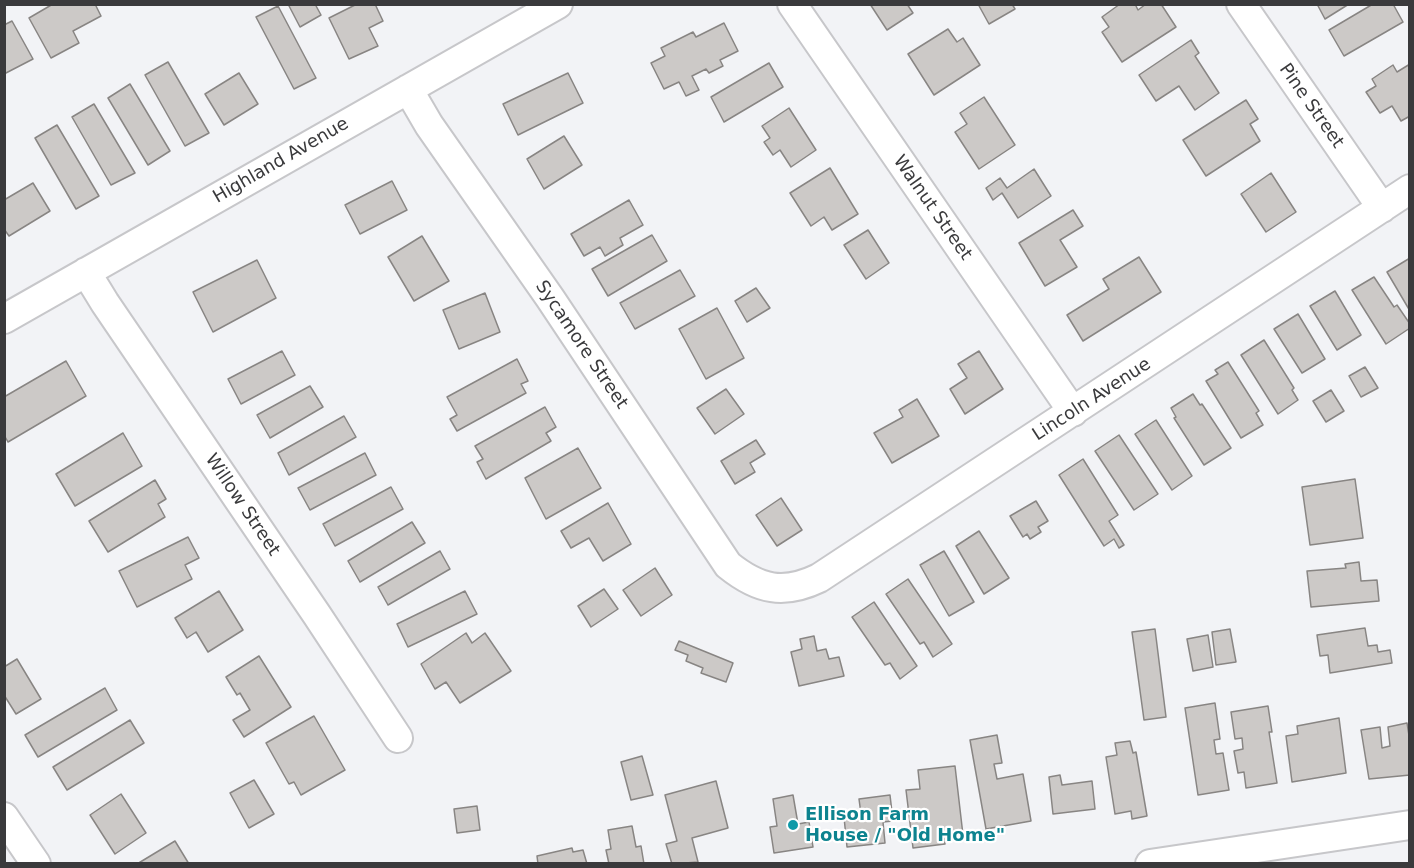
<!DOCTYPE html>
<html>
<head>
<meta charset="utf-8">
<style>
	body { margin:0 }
	#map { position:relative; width:1414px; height:868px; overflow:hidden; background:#f2f3f6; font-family:"DejaVu Sans",sans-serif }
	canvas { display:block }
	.frame { position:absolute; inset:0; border:6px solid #3a3a3c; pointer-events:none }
</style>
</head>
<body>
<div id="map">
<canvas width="1414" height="868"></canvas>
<div class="frame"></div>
</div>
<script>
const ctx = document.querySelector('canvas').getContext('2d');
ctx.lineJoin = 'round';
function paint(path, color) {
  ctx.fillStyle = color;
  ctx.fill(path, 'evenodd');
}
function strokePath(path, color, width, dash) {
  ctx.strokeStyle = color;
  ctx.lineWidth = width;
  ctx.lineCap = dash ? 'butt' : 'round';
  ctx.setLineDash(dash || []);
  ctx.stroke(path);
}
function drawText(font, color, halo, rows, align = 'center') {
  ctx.font = font + ' "DejaVu Sans",sans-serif';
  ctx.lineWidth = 4.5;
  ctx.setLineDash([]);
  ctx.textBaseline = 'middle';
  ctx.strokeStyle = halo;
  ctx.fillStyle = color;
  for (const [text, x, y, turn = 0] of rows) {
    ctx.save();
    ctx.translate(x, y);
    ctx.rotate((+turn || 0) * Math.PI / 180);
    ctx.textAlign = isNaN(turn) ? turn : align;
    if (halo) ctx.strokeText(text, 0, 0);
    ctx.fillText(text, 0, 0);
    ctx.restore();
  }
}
const building = new Path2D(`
	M53,4H95L101,16L73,31L79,43L51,58L29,18Z
	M288,4H315L321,15L300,27Z
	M357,4H375L383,21L369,28L378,46L349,59L329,18Z
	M870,4H907L913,13L887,30Z
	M978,4H1012L1015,9L989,24Z
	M1120,4H1135L1138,10L1146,4H1161L1176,27L1122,62L1102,32L1109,27L1102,17Z
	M1317,4H1349L1325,19Z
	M1373,4H1393L1403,22L1344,56L1329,30Z
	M278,6L316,78L294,89L256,17Z
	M12,21L33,59L4,74V25Z
	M724,23L738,51L720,60L723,66L709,73L706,69L692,76L699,90L686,96L679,82L664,89L651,63L665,56L661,48L693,32L696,37Z
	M948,29L957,42L963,38L980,65L934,95L908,54Z
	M1191,40L1199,53L1195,56L1219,93L1195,110L1179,86L1156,101L1139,75Z
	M168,62L209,133L185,146L145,75Z
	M769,63L783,87L724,122L711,97Z
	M1410,64V116L1401,121L1392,106L1380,113L1366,92L1376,86L1372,79L1393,65L1397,72Z
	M239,73L258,104L224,125L205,94Z
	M568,73L583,103L518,135L503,104Z
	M130,84L170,151L148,165L108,98Z
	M984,97L1015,145L979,169L955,132L967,124L960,113Z
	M1246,100L1258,119L1250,124L1260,141L1206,176L1183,140Z
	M94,104L135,173L111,185L72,117Z
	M789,108L816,150L791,167L780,150L773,155L764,142L770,138L762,126Z
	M57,125L99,196L76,209L35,138Z
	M564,136L582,165L544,189L527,159Z
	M830,168L858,214L832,230L824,217L811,226L790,193Z
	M1034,169L1051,196L1018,218L1002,193L993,200L986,188L1000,178L1007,188Z
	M1271,173L1296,212L1266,232L1241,194Z
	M392,181L407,210L360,234L345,205Z
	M33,183L50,211L9,236L4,229V200Z
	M629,200L643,225L620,238L623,245L605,256L600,247L584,256L571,234Z
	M1073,210L1083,226L1060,240L1077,267L1045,286L1019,243Z
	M868,230L889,263L866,279L844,245Z
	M652,235L667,261L608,296L592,269Z
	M422,236L449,281L414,301L388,257Z
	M1139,257L1161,292L1083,341L1067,315L1109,289L1103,279Z
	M1410,258V311L1387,272Z
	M257,260L276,298L213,332L193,292Z
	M680,270L695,296L635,329L620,303Z
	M1374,277L1394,307L1397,305L1410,324V328L1386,344L1352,290Z
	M756,288L770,308L747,322L735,301Z
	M1335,291L1361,335L1337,350L1310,306Z
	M485,293L500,332L459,349L443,310Z
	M717,308L744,358L706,379L679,329Z
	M1298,314L1325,359L1302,373L1274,329Z
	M1264,340L1294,388L1292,390L1298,400L1278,414L1241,355Z
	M282,351L295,375L241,404L228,379Z
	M979,351L1003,389L965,414L950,389L967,378L958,364Z
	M517,359L528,381L521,384L526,393L457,431L450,419L457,415L447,397Z
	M66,361L86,396L8,442L4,435V397Z
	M1228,362L1259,411L1256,413L1263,425L1241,438L1206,381L1218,374L1215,370Z
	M1365,367L1378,388L1361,397L1349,376Z
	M310,386L323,407L270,438L257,415Z
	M726,389L744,414L715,434L697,408Z
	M1331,390L1344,411L1326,422L1313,401Z
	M1193,394L1200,405L1202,404L1231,448L1204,465L1174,418L1176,417L1171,408Z
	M917,399L939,436L892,463L874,433L903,417L899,410Z
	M545,407L556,427L546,433L551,441L486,479L477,462L483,459L475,446Z
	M344,416L356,437L289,475L278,453Z
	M1156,420L1192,476L1172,490L1135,434Z
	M123,433L142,466L75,506L56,474Z
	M1119,435L1158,494L1134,510L1095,451Z
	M756,440L765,454L750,463L755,472L735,484L721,461Z
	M578,448L601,488L546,519L525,478Z
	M365,453L376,475L310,510L298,488Z
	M1083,459L1118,515L1109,521L1124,545L1119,548L1114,539L1104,546L1059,475Z
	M1355,479L1363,538L1310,545L1302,487Z
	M155,480L166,499L158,504L165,517L108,552L89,521Z
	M391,487L403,509L335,546L323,524Z
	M781,498L802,530L777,546L756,515Z
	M1036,501L1048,521L1038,527L1041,532L1030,539L1027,534L1023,537L1010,516Z
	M608,503L631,544L603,561L589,538L571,548L561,531Z
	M412,522L425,543L360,582L348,561Z
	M979,531L1009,578L984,594L956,546Z
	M188,537L199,558L185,565L192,579L137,607L119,571Z
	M440,551L450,569L388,605L378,587Z
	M944,551L974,602L949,616L920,565Z
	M1359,562L1361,581L1377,580L1379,601L1311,607L1307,571L1346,568L1345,564Z
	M655,568L672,595L641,616L623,590Z
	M908,579L952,644L933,657L924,642L920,644L886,594Z
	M604,589L618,609L591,627L578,606Z
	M219,591L243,630L208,652L196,632L187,638L175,618Z
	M465,591L477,614L408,647L397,624Z
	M874,602L917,666L900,679L890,663L885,665L852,617Z
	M1365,628L1368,646L1377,645L1378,652L1390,650L1392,663L1330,673L1328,655L1320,656L1317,635Z
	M1155,629L1166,717L1144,720L1132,632Z
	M1230,629L1236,662L1216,665L1212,632Z
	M466,633L472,643L485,633L511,671L460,703L446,682L435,689L421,664Z
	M1208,635L1213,667L1193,671L1187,639Z
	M814,636L817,651L826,649L829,659L839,657L844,676L799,686L791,652L802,649L800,639Z
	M679,641L733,663L726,682L701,673L703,668L686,661L688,655L675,650Z
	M259,656L291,707L244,737L233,720L250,710L240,693L237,695L226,677Z
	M17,659L41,699L16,714L4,695V667Z
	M105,688L117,710L38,757L25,735Z
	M1215,703L1220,739L1214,740L1216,754L1223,753L1229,790L1198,795L1185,708Z
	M1268,706L1272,732H1269L1277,783L1246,788L1244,772L1238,773L1234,751L1243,749L1242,738L1235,739L1231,712Z
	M314,716L345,770L301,795L294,782L289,784L266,743Z
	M1339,718L1346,773L1292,782L1286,736L1298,734L1297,726Z
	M130,720L144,743L67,790L53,767Z
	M1407,723L1410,742V775L1369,779L1361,730L1380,727L1382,748L1390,746L1388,727Z
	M997,735L1002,763L994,764L997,779L1023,774L1031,821L986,829L970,740Z
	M1130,741L1133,753L1136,752L1147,816L1132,819L1131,811L1115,814L1106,757L1117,755L1115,743Z
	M642,756L653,795L631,800L621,762Z
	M955,766L963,835L944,837L945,844L913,848L906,790L920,789L918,770Z
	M1060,775L1062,785L1092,781L1095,809L1053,814L1049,777Z
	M254,780L274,814L249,828L230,793Z
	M716,781L728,828L692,838L698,862L672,864L666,844L677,841L665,795Z
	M121,794L146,833L115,854L90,815Z
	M793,795L798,824L809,822L813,847L774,853L770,827L777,826L773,799Z
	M890,795L893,821L883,822L885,843L847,847L844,817L861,814L859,799Z
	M477,806L480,830L457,833L454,809Z
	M632,826L636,847L641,846L644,864H609L606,850L611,849L608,830Z
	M175,841L189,864H137Z
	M572,848L573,852L583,850L587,864H538L537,856Z`);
paint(building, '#ccc9c7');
strokePath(building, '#888583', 1.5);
const minor = new Path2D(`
	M792,4L1073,412
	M1241,4L1382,208
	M408,89L429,125L550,298L728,565C759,590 784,595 819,578L1410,189
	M86,272L105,303L317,615L398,738
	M4,319L558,4
	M4,817L36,864
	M1150,864L1410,825`);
strokePath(minor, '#c7c7ca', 32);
strokePath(minor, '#fff', 28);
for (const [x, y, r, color] of [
	[793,825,6,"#0f9aa8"]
]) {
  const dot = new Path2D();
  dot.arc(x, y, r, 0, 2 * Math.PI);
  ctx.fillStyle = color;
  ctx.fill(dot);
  strokePath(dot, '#fff', 2);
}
drawText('18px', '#3a3a3c', '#fff', [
	["Pine Street",1311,106,55],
	["Highland Avenue",281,161,-30],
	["Walnut Street",932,208,55],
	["Sycamore Street",581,345,56],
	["Lincoln Avenue",1092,400,-33],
	["Willow Street",242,505,56]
]);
drawText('bold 18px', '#0d838f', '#fff', [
	["Ellison Farm",805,815],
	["House / \"Old Home\"",805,836]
], 'left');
</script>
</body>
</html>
